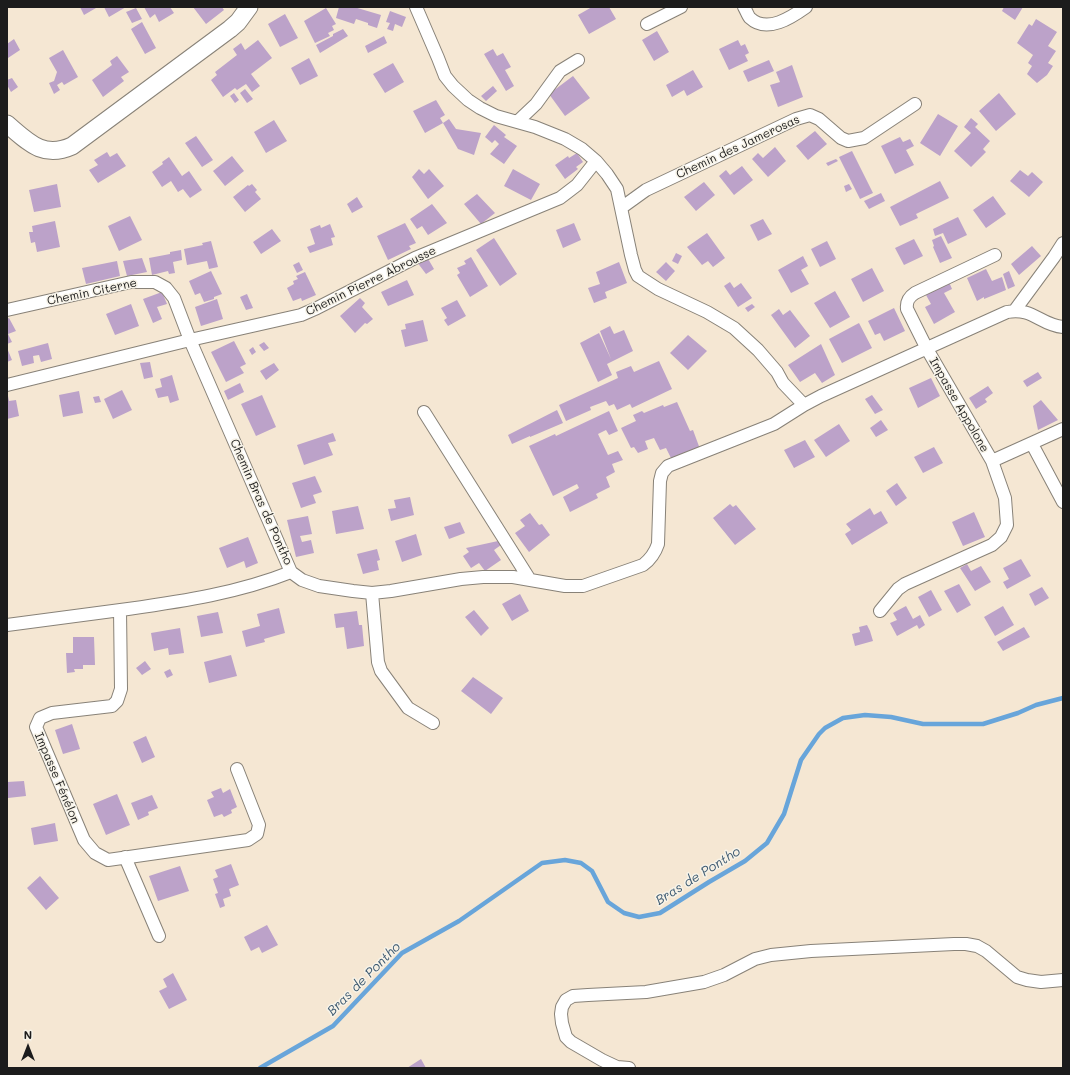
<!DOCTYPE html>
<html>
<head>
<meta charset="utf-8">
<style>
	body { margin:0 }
	#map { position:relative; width:1070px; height:1075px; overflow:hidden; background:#f5e7d3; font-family:Mali,sans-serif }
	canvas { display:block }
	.frame { position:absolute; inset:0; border:8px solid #1c1c1c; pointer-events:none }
	.north { position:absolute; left:8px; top:1027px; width:40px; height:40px; -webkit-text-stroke:3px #f7f3e8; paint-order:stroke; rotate:0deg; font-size:11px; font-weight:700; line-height:16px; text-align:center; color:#1c1c1c }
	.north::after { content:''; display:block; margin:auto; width:14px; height:18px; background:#1c1c1c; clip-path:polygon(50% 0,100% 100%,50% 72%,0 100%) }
</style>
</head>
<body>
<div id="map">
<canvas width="1070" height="1075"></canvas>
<div class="frame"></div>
<div class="north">N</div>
</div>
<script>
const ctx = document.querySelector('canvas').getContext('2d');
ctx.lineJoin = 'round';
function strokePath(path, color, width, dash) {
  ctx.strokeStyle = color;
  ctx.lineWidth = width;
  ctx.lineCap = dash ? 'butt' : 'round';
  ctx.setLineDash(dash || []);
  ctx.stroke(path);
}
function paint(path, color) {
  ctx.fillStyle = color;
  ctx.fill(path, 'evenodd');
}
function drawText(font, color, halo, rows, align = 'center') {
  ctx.font = font + ' Mali,sans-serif';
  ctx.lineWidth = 3;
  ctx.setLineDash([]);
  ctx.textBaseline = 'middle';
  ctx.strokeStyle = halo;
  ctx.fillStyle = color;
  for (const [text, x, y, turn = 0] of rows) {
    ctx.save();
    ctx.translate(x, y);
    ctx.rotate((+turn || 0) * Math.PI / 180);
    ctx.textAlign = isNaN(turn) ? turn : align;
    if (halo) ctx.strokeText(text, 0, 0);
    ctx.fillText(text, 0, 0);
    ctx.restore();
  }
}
strokePath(new Path2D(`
	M260,1068L333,1026L402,953L459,921L542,863L565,860L581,863L592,871L608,902L624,913L639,917L660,913L709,882L745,861L767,843L784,814L801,760L819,734L825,728L843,718L865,715L891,717L923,724H983L1018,713L1036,705L1063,698`), '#68a5da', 4.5);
paint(new Path2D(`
	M80,7H95L96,8L84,15Z
	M104,7H126L109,17Z
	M144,7H170L174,13L159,22L155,14L150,18Z
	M193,7H222L224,10L206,24Z
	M339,7H354L381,15L377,28L368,25V23L356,19L354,24L336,18Z
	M592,7H609L616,19L589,34L578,15Z
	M1004,7H1023L1015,20L1002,11Z
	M136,8L142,19L132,23L126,12Z
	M326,8L336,24L332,26L334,30L328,33L330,36L315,43L304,21Z
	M390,11L406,17L402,27L395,24L393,31L387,29L390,23L386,22Z
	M285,14L298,38L280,47L268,24Z
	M1036,19L1057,32L1048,46L1056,51L1048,63L1053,66L1047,75L1037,83L1027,74L1032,66L1028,63L1033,55L1017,43L1029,24L1032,26Z
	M142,22L156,48L145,54L131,29Z
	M343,29L348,36L320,53L316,45L333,36V34Z
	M657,31L669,52L654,61L642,40Z
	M384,36L387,43L368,53L365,46Z
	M14,39L20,50L8,58L7,56V44Z
	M258,40L272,58L251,74L260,86L252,92L246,84L237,90L235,88L223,97L211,80L217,75L215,72L237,55L233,49L241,43L245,50Z
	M738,40L741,46L745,44L749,53L745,55L748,61L729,70L719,49Z
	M493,49L497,56L503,53L511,67L505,70L514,86L506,91L484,54Z
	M63,50L78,77L64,85L62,82L57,85L60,90L54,94L49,83L54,81L57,72L49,58Z
	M117,56L129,72L121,77L124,81L103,97L92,80L112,65L110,61Z
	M309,58L318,76L300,85L291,68Z
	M769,60L774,71L748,82L743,71Z
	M393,63L404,82L385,93L373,74Z
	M792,65L803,97L778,107L770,85L780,82L776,72Z
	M693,70L703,87L687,96L684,90L672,97L666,85Z
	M573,76L590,98L565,116L549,94Z
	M12,78L18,87L11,92L7,85V80Z
	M493,86L497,91L486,101L481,96Z
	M245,89L253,99L247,103L240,93Z
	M234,93L239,100L235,103L230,96Z
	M999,93L1016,114L996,131L979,111Z
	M436,100L445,115L440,118L443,123L425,133L413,111Z
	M938,114L958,126L940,156L920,143Z
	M971,118L978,124L975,127L990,141L983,149L986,152L971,167L954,151L971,133L964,127Z
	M449,119L456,129L481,133L474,155L458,149L443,123Z
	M274,120L287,141L266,153L254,132Z
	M494,125L506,135L504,137L517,146L504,164L490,154L499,144L495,140L492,143L485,137Z
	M815,131L827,144L808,160L796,146Z
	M196,136L213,160L202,167L185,143Z
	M900,137L903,142L910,139L914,146L906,150L914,165L895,174L881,146Z
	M775,147L786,161L768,177L752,159L758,153L763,158Z
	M852,151L873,193L860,199L839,157Z
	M107,152L110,157L117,153L126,166L98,183L89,170L98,165L94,160Z
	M577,153L583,162L576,167L578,169L565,179L555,165L568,156L569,158Z
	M232,156L244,171L225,186L213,171Z
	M169,157L182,176L189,171L202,190L190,198L183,189L178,192L171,181L162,187L152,172L163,164L162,162Z
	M836,159L838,161L828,166L826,163Z
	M742,166L753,180L734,195L719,176L726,170L730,175Z
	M419,169L424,174L429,169L444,186L428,199L412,177Z
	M513,169L540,184L531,200L504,186Z
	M1020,170L1028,176L1032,172L1043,182L1029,197L1010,181Z
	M940,181L949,198L916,214L918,218L900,226L890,207Z
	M704,182L715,195L696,211L684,197Z
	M57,184L61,207L34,212L29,190Z
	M252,184L257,190L255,192L261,199L245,212L233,197L248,185L249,186Z
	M849,184L852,189L846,192L844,186Z
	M881,193L885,201L869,209L864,201Z
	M477,194L495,213L481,224L464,204Z
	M993,196L1006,214L986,228L973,210Z
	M357,197L363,207L352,213L347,204Z
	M432,204L447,223L428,235L422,226L417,229L410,219Z
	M130,216L142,240L119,251L108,226Z
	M958,217L967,235L948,244L943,233L935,236L933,229Z
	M763,219L772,234L758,241L750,225Z
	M55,221L60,247L37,252L35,242L31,243L29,232H33L32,226Z
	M405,223L416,243L409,246L411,249L388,260L377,236Z
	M574,223L581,240L563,248L556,230Z
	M330,224L335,237L331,238L333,245L310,253L307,247L315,244L310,229L320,225L321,228Z
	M272,229L281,241L261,254L253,242Z
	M707,233L725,258L713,267L708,261L702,265L687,247Z
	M941,236L952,258L940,263L933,247L934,246L932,240Z
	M494,238L517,274L500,286L476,250Z
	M914,239L923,256L904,265L895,248Z
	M211,241L218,267L209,269L207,261L187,265L184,249L203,245L202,243Z
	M827,241L836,259L820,267L811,249Z
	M1032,246L1041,256L1019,275L1011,264Z
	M181,250L182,260L173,262L175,273L169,274L168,271L152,275L149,258L170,254V252Z
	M676,253L682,256L678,264L672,261Z
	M803,256L808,266L801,270L809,284L791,293L778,270Z
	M427,257L434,269L426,274L417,262Z
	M471,257L488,286L470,297L457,275L460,273L457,268L466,264L464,261Z
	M142,258L147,272L127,276L123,261Z
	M117,261L120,276L86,284L82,268Z
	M299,262L303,270L297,273L293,265Z
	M619,262L627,283L605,292L607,298L594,303L588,288L600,284L596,272Z
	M666,262L675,271L666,281L656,272Z
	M872,268L884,291L863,302L851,279Z
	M986,269L992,281L1002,277L1006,290L984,299V297L977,301L967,278Z
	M211,271L222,294L214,297V299L204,302L200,293L195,295L189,281Z
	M1009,271L1015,286L1008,289L1003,274Z
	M305,272L316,295L302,301L301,298L293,301L287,288L294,284L293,281L298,279L296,276Z
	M407,280L414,295L388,306L381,292Z
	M730,282L734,288L741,283L752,298L738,307L724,286Z
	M949,282L952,289L944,293L955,312L934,324L925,307L931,304L926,295Z
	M835,291L850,317L830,328L814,303Z
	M162,292L167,304L157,307L162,319L153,323L143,299Z
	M247,294L253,308L246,310L240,297Z
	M360,298L365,303L362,307L373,319L367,324L365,323L355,333L340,316Z
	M217,299L223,319L201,326L195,307Z
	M457,300L466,316L448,326L444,320L447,318L441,308Z
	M131,304L139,326L115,335L106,314Z
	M752,304L755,307L748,312L745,308Z
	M894,308L905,331L884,341L880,333L875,335L868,321Z
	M779,309L783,315L790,310L810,336L795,348L771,315Z
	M9,318L16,331L8,334L12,342L7,344V319Z
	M423,320L428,341L405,347L401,330L406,329L405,324Z
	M859,323L872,348L842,363L829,339Z
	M610,326L614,334L624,330L633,351L607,364L612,375L598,382L580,343L599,333L611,359L600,331Z
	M688,335L707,351L688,370L670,353Z
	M234,341L246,364L240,367L244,373L226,382L211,352Z
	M264,342L269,348L264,351L259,345Z
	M48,343L52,359L41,362L39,355L33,356L34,363L22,366L18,351Z
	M821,344L835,375L822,383L815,373L800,382L788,365Z
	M253,347L256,352L252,355L249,350Z
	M7,348L12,360L7,362Z
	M659,361L672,389L632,408L630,404L617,410L614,404L609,406L606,401L590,407L591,410L566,421L559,405L618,378L616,372L631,366L634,372Z
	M150,362L153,377L144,379L140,363Z
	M274,363L279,370L266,380L260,371Z
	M1038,372L1042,378L1027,387L1023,381Z
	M172,375L179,400L170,403L168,396L158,398L155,389L162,387L160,379Z
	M931,378L940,396L918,408L909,388Z
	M240,383L244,392L228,400L224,391Z
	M988,386L993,393L985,399L987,402L976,409L969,398Z
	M122,390L132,410L113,419L104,399Z
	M79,391L83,413L63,417L59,395Z
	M262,395L276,427L256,436L241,404Z
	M872,395L883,410L875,414L865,399Z
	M8,396L9,401L16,400L19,416L7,419Z
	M99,396L101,402L95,403L93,397Z
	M1041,400L1058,420L1038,430L1033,406Z
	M677,402L690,431L693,430L700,449L672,460L666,448L660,450L654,438L645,441L648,449L638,453L634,447L631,448L621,428L636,421L633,415L642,411L644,413L663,405L664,407Z
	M557,410L563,423L530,437V436L512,444L508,435Z
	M609,411L618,431L609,435L606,430L598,434L608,455L618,451L623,460L612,464L615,472L606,477L610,487L596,494L598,498L570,512L563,497L579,488L577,484L553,496L529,446L555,434L556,436Z
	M881,420L888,430L876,437L870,428Z
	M839,424L850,441L826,457L814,440Z
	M333,433L336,441L328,443L333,455L304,465L297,445Z
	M805,440L815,457L794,468L784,450Z
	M934,447L943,463L923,473L914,457Z
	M315,476L322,492L313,495L316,503L301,508L292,483Z
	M897,483L907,498L896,506L886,491Z
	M410,497L414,515L391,521L388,509L396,508L394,500Z
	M730,504L733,507L736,505L756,529L735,545L713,518Z
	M358,506L364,529L336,534L332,511Z
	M870,508L874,515L881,511L888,523L852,545L845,534L851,530L846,524Z
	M974,512L985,537L963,546L952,522Z
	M530,513L539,525L542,524L550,535L529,552L515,533L525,526L520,520Z
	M308,516L312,534L300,536L302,542L311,540L314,553L296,557L287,520Z
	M460,522L465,533L449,539L444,527Z
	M416,534L422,555L402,562L395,541Z
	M248,537L258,563L246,568L244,561L227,568L219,548Z
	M498,541L501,545L494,550L501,560L485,571L479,563L471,568L463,556L469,552L466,548Z
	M377,549L380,560L377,561L379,570L363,574L357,554Z
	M1021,559L1031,576L1007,589L1003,582L1009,579L1003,568Z
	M967,564L971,571L981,566L991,582L975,591L960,568Z
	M959,584L971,605L957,613L944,591Z
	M1042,587L1049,598L1035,606L1029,594Z
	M931,590L942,610L929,617L918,597Z
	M520,594L529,611L512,621L502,604Z
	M906,606L913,619L920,615L925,625L919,629L917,625L897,636L890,623L897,620L893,613Z
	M1003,606L1014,625L995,636L984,617Z
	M279,608L285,633L264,639L265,642L246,647L242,631L260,626L257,614Z
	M474,610L489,628L481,636L465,617Z
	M357,611L359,625H362L364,646L347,649L344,627L336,628L334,614Z
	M218,612L223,633L201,637L197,616Z
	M867,625L870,631L873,641L855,646L852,634L860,632L859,627Z
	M1024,627L1030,637L1003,651L997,642Z
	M180,628L184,653L169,655L168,648L154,651L151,633Z
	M73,637H94L95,665H83V669H74L75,672L67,673L66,653H73Z
	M231,655L237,676L209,683L204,662Z
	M145,661L151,669L142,675L136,668Z
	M170,669L173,675L167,678L164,672Z
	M473,677L503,698L491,714L461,691Z
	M72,724L80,749L63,754L55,730Z
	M146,736L155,757L142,763L133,742Z
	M24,781L26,796L8,798L7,782Z
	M221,788L223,793L230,789L237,807L231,810L232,813L224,817L222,814L214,817L207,800L214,797L211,792Z
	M117,794L130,825L106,835L93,804Z
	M152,795L158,808L148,812L149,815L138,820L131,803Z
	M55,823L58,841L34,845L31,828Z
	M231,864L239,885L229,889L231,896L223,899L225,906L220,908L215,894L218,893L213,879L218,877L215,870Z
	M180,866L189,891L158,901L149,876Z
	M40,876L59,898L46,910L27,888Z
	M267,925L278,945L262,953L259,947L251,951L244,937Z
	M173,973L187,1000L169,1009L159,991L167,987L163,979Z
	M421,1059L426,1068H407Z`), '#bca2c9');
const street = new Path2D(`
	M416,7L438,58L445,76L453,86L468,100L480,108L496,116L535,127L565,139L582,149L596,161L607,174L617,189L631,255L635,270L638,276L658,289L707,312L734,328L758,350L777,372L783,383L804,405
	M744,7C746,10 748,16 750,18C767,34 792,17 806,7
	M647,24L681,7
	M517,122L536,104L560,71L578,60
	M621,208L646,190L796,119L810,115L819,119L841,138L848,141L864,138L915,104
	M7,310L131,282H155L166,288L174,298L190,340L291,572L302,580L319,586L353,591L372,593L391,591L461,579L483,577H513L565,586H583L643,565C651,559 655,553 658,544L660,481L662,473L668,466L774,424L804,405L821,396L1007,312C1033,307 1040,325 1063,327
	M1015,310L1054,257L1063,243
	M7,385L190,340L301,315L317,308L415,258L560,198L577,185L596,161
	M424,412L530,580
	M1032,444L1063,502
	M992,461L1063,429
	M372,593L378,662L381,671L408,708L433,723
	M120,610L121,689L117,701L112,706L52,713L40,718L36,727L84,840L95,853L108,860L248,840L257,834L259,825L237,769
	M880,611L898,589L905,584L992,545L1001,537L1007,525L1005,498L992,461L927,349L907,309C906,301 909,297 915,293L995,255
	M7,625C47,620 88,614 128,609C184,601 238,593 291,572
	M125,857L159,936
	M629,1068L617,1067L602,1060L571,1042L566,1037L562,1023L561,1014L562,1007L566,1000L573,996L588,995L646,992L704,982L724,975L755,959L771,955L811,951L954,944H966L977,946L986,951L1017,977L1027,980L1041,982L1063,980`);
const secondary = new Path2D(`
	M7,124C28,142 43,159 72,146L230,29L238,22L249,7`);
strokePath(street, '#888278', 14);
strokePath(secondary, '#888278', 19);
strokePath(street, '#fff', 12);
strokePath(secondary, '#fff', 17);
drawText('12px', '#1c1c1c', '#f7f3e8', [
	["Chemin des Jamerosas",738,147,-25],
	["Chemin Pierre Abrousse",371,281,-26],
	["Chemin Citerne",92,292,-12],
	["Impasse Appolone",959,405,60],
	["Chemin Bras de Pontho",261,502,66],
	["Impasse Fénélon",57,778,67]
]);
drawText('italic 13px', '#3e5a71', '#f7f3e8', [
	["Bras de Pontho",698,876,-32],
	["Bras de Pontho",364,979,-45]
]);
</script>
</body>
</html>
